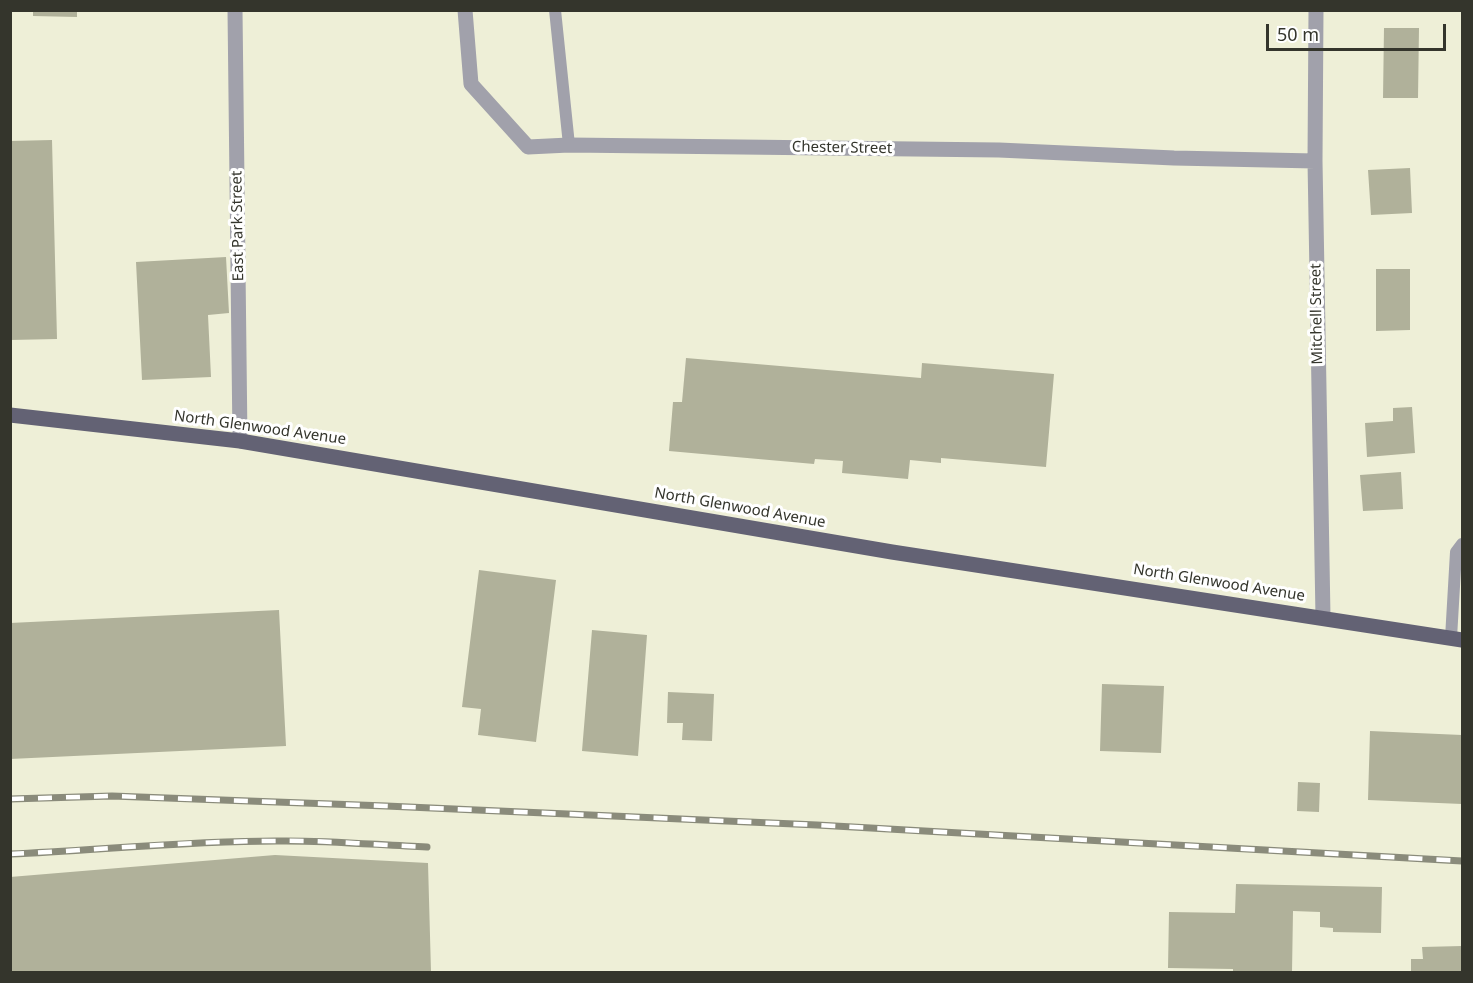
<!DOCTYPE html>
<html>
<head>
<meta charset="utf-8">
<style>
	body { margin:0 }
	#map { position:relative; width:1473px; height:983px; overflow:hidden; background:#eeefd7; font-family:"Noto Sans",sans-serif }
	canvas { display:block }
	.frame { position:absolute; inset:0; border:12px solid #34352c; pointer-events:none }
	.scale { position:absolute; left:1266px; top:24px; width:180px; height:27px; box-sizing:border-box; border:3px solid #34352c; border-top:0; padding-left:8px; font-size:18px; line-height:21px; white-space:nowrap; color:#34352c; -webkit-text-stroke:4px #fff; paint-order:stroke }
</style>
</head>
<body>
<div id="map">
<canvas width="1473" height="983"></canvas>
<div class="frame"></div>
<div class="scale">50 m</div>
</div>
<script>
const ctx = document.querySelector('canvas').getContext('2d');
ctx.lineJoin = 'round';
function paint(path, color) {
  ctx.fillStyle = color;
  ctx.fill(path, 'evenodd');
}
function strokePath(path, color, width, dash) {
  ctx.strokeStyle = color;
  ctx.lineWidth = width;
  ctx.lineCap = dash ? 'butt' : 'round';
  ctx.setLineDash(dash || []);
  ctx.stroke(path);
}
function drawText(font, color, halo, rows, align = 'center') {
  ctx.font = font + ' "Noto Sans",sans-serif';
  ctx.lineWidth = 6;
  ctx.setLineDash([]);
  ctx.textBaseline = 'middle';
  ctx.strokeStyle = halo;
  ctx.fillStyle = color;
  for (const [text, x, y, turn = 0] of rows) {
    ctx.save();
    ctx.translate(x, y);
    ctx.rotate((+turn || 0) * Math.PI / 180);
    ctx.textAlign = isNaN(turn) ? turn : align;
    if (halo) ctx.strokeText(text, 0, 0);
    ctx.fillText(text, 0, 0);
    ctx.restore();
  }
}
paint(new Path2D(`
	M33,10H77V17L33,16Z
	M1384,28H1419L1418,98H1383Z
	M52,140L57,339L10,340V141Z
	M1410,168L1412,213L1371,215L1368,170Z
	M226,257L229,313L208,315L211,377L142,380L136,262Z
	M1376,269H1410V330L1376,331Z
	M686,358L921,378L922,363L1054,374L1046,467L941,458V463L910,460L908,479L842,473L843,461L815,459L814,464L669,451L673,402H682Z
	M1412,407L1415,453L1367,457L1365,423L1393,421V408Z
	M1401,472L1403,509L1363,511L1360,475Z
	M479,570L556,580L536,742L478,735L481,709L462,707Z
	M279,610L286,746L10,759V623Z
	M592,630L647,635L638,756L582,751Z
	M1102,684L1164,686L1161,753L1100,751Z
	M668,692L714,694L712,741L682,740L683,723H667Z
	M1370,731L1462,735V804L1368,800Z
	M1298,782L1320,783L1319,812L1297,811Z
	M275,855L428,863L431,972H10V877Z
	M1236,884L1382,887L1381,933L1333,932V928L1320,927V912L1293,911L1292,972H1233V969L1168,968L1169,912L1235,913Z
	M1462,946V972H1411V959H1423L1422,947Z`), '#b0b19a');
strokePath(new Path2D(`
	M555,10L569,145
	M1451,638L1456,552L1462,544`), '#a1a1ab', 12);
strokePath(new Path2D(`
	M235,10L240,441
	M465,10L471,84L528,147L569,145L999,150L1174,158L1315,161
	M1316,10L1315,161L1323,617`), '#a1a1ab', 15);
strokePath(new Path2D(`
	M10,415L240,441L892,552L1462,640`), '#636274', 15);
const rail = new Path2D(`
	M10,799L112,796L386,806L817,825L1462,861
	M10,854C99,850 187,841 276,841C326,840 377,845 427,847`);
strokePath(rail, '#8a8b7b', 7);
strokePath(rail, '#fff', 4.5, [14]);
drawText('15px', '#34352c', '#fff', [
	["Chester Street",842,148,1],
	["East Park Street",238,226,-91],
	["Mitchell Street",1317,314,-91],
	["North Glenwood Avenue",260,428,8],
	["North Glenwood Avenue",740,508,10],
	["North Glenwood Avenue",1219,583,9]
]);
</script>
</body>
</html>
